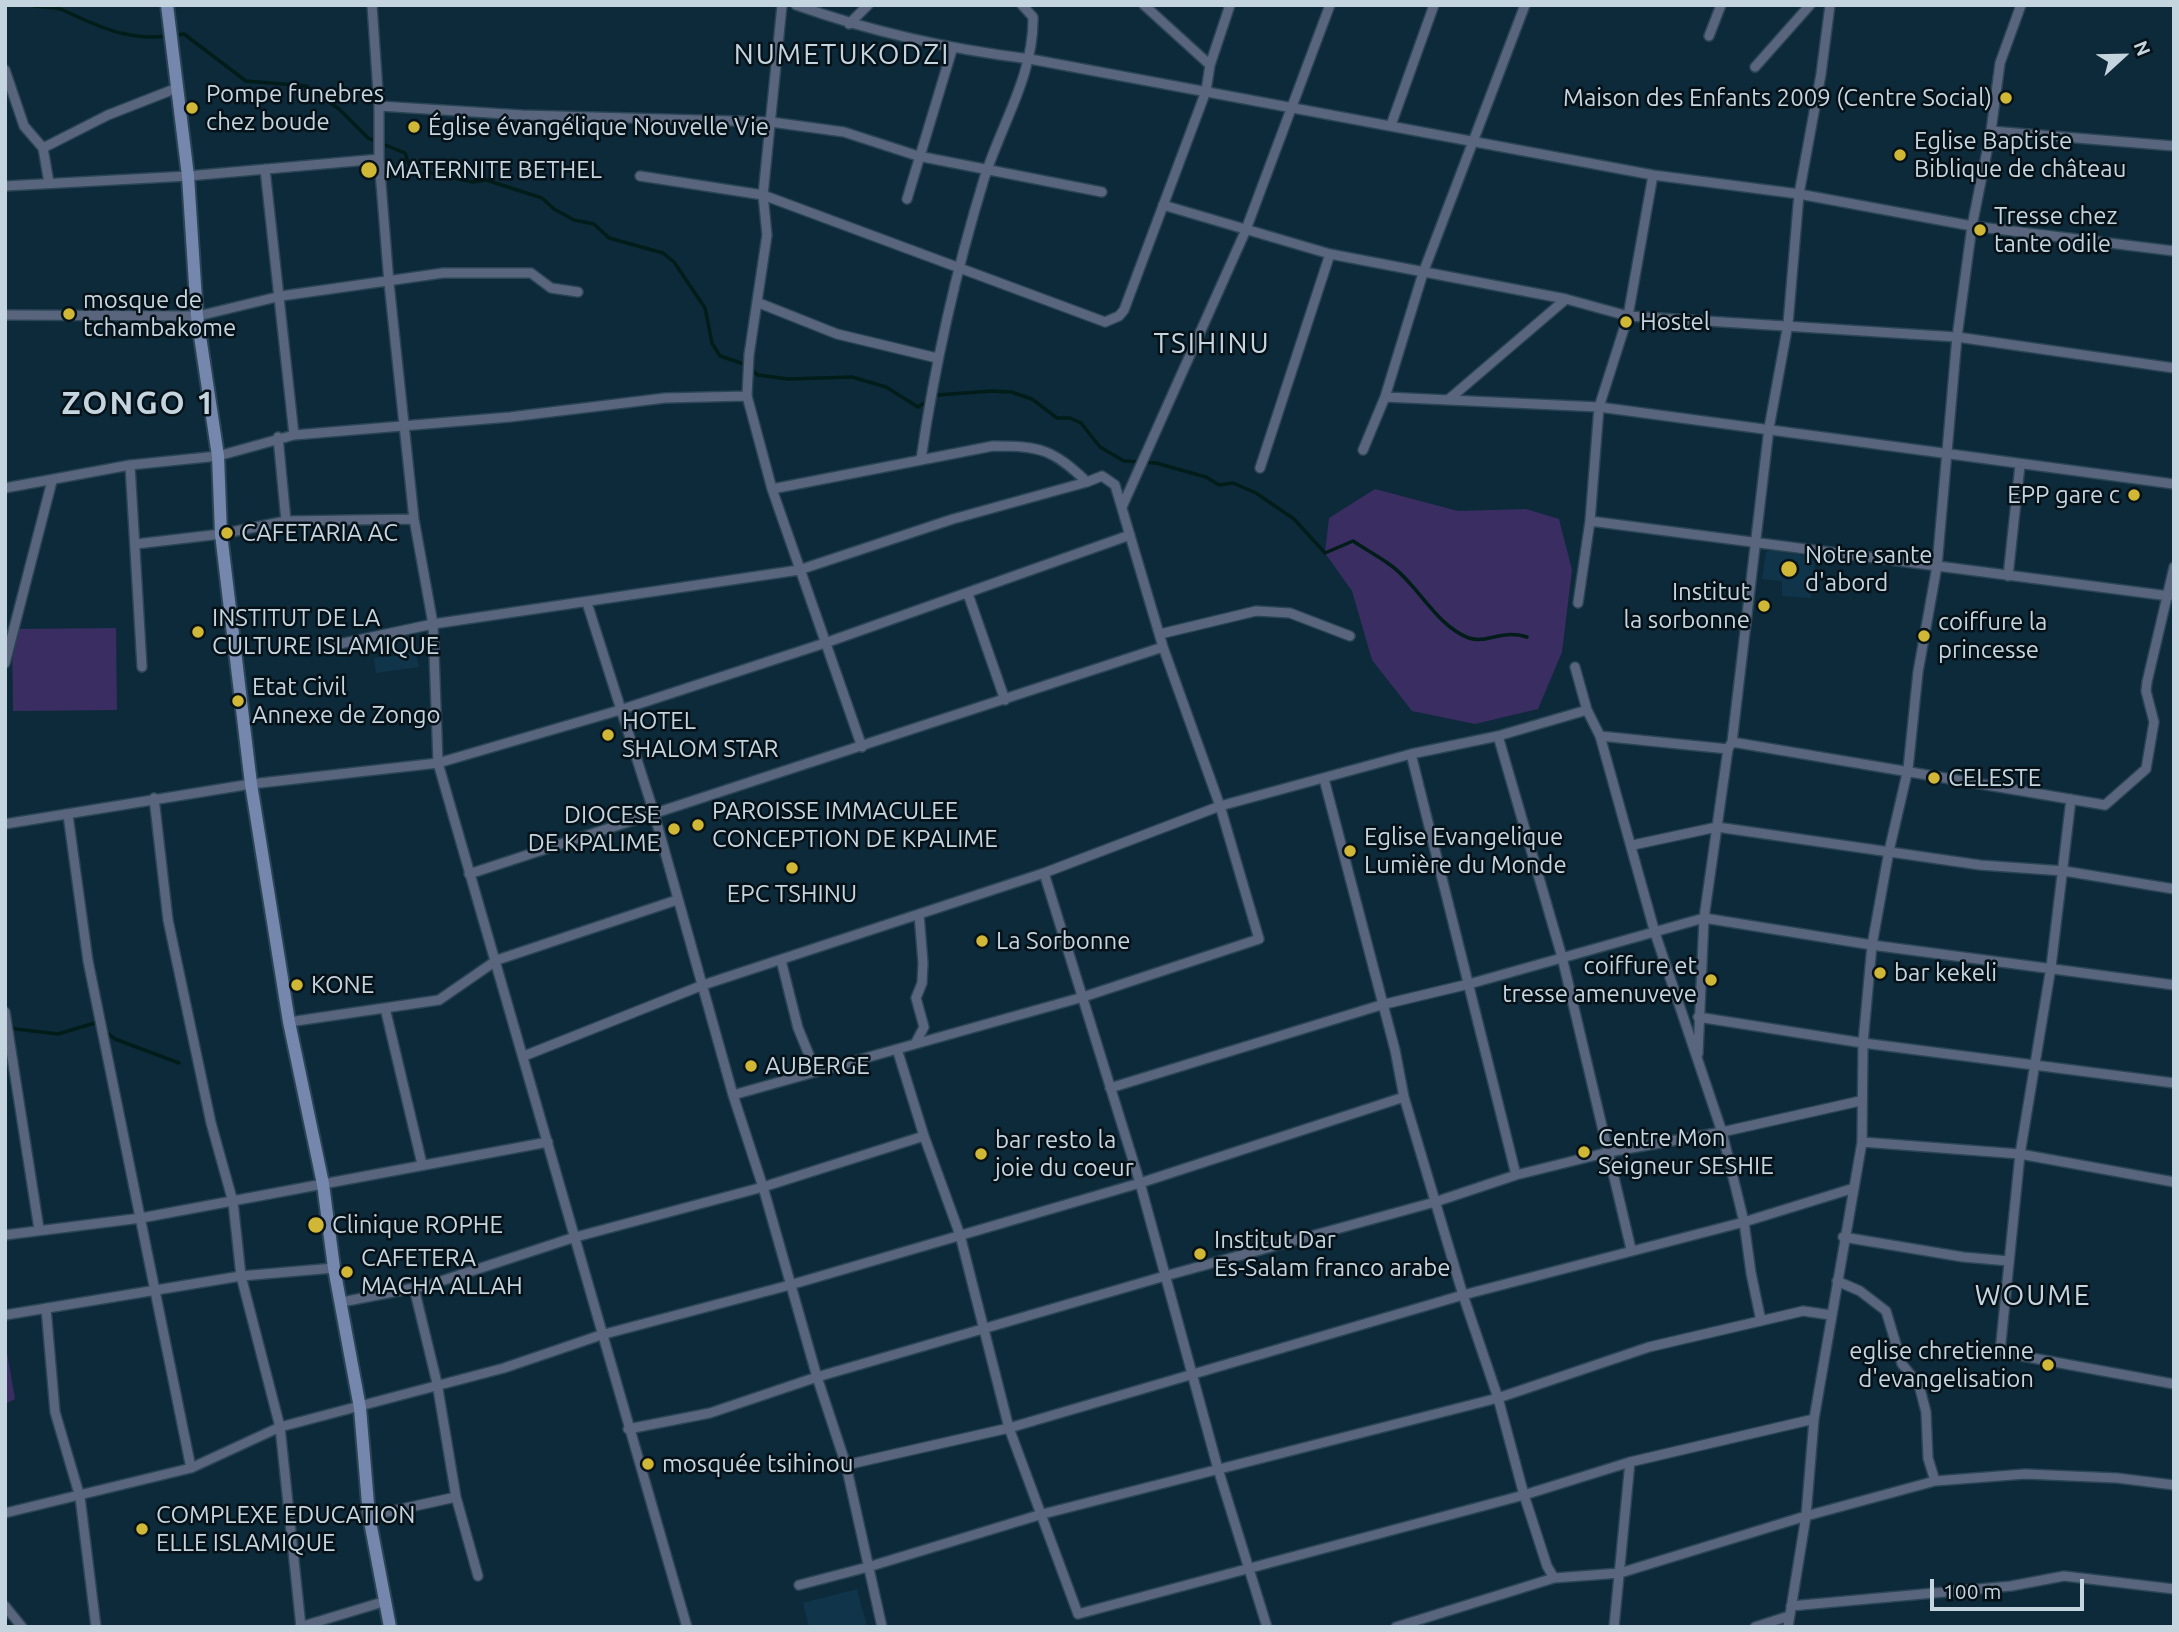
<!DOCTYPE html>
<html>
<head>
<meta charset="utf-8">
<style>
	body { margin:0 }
	#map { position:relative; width:2179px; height:1632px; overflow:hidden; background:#0d2a3a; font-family:Ubuntu,sans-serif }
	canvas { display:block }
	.frame { position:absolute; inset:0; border:7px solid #c5d5e0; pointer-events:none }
	.north { position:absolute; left:2088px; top:21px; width:70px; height:70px; -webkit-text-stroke:5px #061118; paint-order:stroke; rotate:68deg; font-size:19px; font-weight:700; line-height:28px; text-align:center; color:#c5d5e0 }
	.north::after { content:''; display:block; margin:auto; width:24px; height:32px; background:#c5d5e0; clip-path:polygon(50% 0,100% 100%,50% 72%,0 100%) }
	.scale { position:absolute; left:1930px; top:1579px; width:154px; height:32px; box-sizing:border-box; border:4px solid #c5d5e0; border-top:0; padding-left:9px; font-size:21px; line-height:24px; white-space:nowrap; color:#c5d5e0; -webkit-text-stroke:5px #061118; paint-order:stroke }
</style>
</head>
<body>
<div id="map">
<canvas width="2179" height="1632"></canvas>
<div class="frame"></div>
<div class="north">N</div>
<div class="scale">100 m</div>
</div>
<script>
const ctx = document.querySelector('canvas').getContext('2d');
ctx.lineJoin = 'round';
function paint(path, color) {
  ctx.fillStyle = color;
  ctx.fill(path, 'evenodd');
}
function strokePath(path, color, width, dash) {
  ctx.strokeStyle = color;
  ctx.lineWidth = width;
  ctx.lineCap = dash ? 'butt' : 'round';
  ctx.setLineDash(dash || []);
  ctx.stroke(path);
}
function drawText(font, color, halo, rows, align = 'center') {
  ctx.font = font + ' Ubuntu,sans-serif';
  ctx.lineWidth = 5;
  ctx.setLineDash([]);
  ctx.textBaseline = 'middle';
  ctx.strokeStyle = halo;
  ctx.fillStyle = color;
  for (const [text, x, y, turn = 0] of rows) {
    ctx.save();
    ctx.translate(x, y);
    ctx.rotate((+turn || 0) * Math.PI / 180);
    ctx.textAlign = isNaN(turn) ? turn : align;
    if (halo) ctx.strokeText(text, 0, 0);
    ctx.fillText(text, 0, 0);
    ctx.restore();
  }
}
paint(new Path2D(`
	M1771,550L1816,558L1811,598L1782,596V581L1762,579L1766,552Z
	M416,653L419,667L376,673L374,658Z
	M857,1589L867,1627H809L803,1603Z`), '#10354a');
paint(new Path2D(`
	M1375,489L1458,511L1526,509L1559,519L1572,570L1562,652L1538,709L1475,724L1412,711L1372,660L1352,591L1325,553L1329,518Z
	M116,628L117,710L13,711L12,629Z
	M5,1341L15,1399L5,1404Z`), '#392d61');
strokePath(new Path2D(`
	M31,5C41,8 54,6 63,10C107,31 134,43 184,34L246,81L306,86L339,109L368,138L405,153L409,164L419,174L430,173L473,182L486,180L542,198L554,209L574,220L594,224L609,238L663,253L674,262L705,308L712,343L720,356L744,364L758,375L788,379L852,377L886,387L918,407L937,395L992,391L1011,392L1032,399L1057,418H1070L1081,423L1100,447L1124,461L1156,463L1206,477L1219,485L1233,483L1256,493L1294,519L1325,553L1353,541C1365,549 1378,556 1389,564C1418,584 1436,626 1469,638C1488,644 1500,629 1527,637
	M8,1028L58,1034L95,1023L99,1026
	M105,1031L115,1039L179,1063`), '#021d19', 3.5);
const street = new Path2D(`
	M372,5L379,106V159L389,283L414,519L433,624L438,763L687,1627
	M796,5C875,33 948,49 1030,59L1653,175L1799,194L1972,226L2174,251
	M1144,5L1210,65
	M1525,5L1423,273L1385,397L1599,407L2174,484
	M849,24L868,5
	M1709,36L1721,5
	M1755,67L1810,5
	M5,70L24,126L43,148L49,183
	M379,106L522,115L771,122L844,132L918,156L1102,192
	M1391,125L1434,5
	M1991,131L2174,146
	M43,148L108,115L177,88
	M265,169L294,435
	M640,176L763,195L1105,322L1119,316L1124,310L1206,91L1210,65L1230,5
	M5,186L188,176L379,159
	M907,199L952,50
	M1163,205L1330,254L1566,299L1628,316L1957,337L2174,368
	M759,303L837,334L937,358
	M5,315L197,316
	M198,316L281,296L443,273H531L551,288L578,292
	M747,396L749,355L767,235L763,195L782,5
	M1448,400L1566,299
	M278,437L286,521
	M1363,450L1385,397
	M921,459C935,363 956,271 984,179C1001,125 1034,75 1033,17L1022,5
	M130,465L142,667
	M1260,468L1330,254
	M5,488L130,465L218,456L294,435L510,417L665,398L747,396L772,489L862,747
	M1122,507L1245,232L1330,5
	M1590,521L2169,596
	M136,544L221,534L286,521L414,519
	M2008,576L2020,465
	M968,594L1005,700
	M587,603L654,813L733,1095L763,1187L817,1377L846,1465L882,1627
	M1578,603L1590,521L1599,407L1628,316L1653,175
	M1160,634L1256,611L1290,613L1350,636
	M339,644L433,624L799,570L953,519L1087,482
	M5,663L52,481
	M1575,667L1587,710L1600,736L1655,933L1722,1132L1744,1222L1751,1273L1761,1321
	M1498,736L1562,957L1631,1249
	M1600,736L1728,749
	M1732,742L2105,805L2146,769L2154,722L2146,691L2147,682L2174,567
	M1411,754L1516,1175
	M1324,779L1395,1050L1404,1097L1463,1295L1498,1398L1524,1495L1547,1566L1554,1578L1620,1573L1806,1516L1935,1481L2025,1474L2117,1478L2174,1485
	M154,798L168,920L211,1123L233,1202L241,1276L280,1427L301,1627
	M2071,799L2051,967L2020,1154L2000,1352L2174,1384
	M68,815L88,961L191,1468
	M5,824L251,784L438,763L620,710L825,643L1130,535
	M1633,845L1717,827L1980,865L2064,871L2174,889
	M469,874L1163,647
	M781,960L798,1028L816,1072
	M385,1008L422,1164
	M5,1012L39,1229
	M1698,1017L1863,1043L2174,1083
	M289,1022L439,1000L497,960L677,900
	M915,1044L924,1027L916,998L922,983L923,963L919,914
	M897,1049L924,1136L960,1235L1009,1428L1078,1614L1524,1495L1630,1462
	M1698,1054L1704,918L1728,749L1732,742L1769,428L1788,324L1799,194L1821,74L1830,5
	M524,1056L703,985L1044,873
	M1110,1088L1381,1005L1469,984L1704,918L1872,945L2174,985
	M733,1095L1083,997L1259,939L1220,806L1163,647L1115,485L1102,476L1087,482C1052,449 1041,446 993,446L772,489
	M1862,1142L2020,1154L2174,1182
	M5,1235L141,1218L548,1142
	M1843,1237L1963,1257L2009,1261
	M1837,1281L1860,1291L1886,1311L1902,1364L1919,1385L1926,1412L1928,1458L1935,1481
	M414,1288L437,1383L456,1497L478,1576
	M342,1302L429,1285L572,1238L763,1187L924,1136
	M46,1308L55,1412L80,1497L96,1627
	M5,1315L241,1276L334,1268
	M628,1429L710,1413L817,1377L1165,1276L1435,1202L1516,1175L1609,1152L1722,1132L1860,1101
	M846,1465L1009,1428L1463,1295L1744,1222L1851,1189
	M5,1513L191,1468L280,1427L504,1368L601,1335L790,1285L1140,1183L1404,1097
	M369,1516L456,1497
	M799,1585L868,1567L1039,1515L1498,1398L1649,1347L1803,1311L1831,1315
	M5,1606L22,1627
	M1791,1606L2011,1586L2064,1576L2174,1589
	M300,1627L386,1601
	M1267,1627L1218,1469L1140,1183L1044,873L1220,806L1411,754L1498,736L1587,710
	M1396,1627L1554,1578
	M1614,1627L1630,1462L1814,1419L1862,1142L1863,1043L1872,945L1889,851L1908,769L1918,672L1937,566L1957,337L1972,226L1991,131L2000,63L2021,5
	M1755,1627L1789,1616
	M1788,1627L1806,1516L1814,1419`);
const secondary = new Path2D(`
	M167,5L188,176L197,316L218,456L221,534L251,784L289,1022L323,1184L334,1268L360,1408L369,1516L390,1627`);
strokePath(street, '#2a4555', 12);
strokePath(secondary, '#2a4555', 16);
strokePath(street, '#59657c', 9);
strokePath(secondary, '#7587ac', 12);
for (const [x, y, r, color] of [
	[2006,98,7,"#d1b736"],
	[192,108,7,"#d1b736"],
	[414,127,7,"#d1b736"],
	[1900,155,7,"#d1b736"],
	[369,170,9,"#d1b736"],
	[1980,230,7,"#d1b736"],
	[69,314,7,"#d1b736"],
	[1626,322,7,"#d1b736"],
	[2134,495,7,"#d1b736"],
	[227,533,7,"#d1b736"],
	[1789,569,9,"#d1b736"],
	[1764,606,7,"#d1b736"],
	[198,632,7,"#d1b736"],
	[1924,636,7,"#d1b736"],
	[238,701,7,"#d1b736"],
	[608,735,7,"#d1b736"],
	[1934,778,7,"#d1b736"],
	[698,825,7,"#d1b736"],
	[674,829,7,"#d1b736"],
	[1350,851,7,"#d1b736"],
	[792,868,7,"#d1b736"],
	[982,941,7,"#d1b736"],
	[1880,973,7,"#d1b736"],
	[1711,980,7,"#d1b736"],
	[297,985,7,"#d1b736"],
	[751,1066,7,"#d1b736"],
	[1584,1152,7,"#d1b736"],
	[981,1154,7,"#d1b736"],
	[316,1225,9,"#d1b736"],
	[1200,1254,7,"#d1b736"],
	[347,1272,7,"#d1b736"],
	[2048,1365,7,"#d1b736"],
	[648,1464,7,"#d1b736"],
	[142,1529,7,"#d1b736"]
]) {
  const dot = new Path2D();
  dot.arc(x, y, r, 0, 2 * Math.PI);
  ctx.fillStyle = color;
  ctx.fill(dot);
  strokePath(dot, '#061118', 2.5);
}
drawText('24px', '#c5d5e0', '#061118', [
	["Pompe funebres",206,94],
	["chez boude",206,122],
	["Maison des Enfants 2009 (Centre Social)",1992,98,"right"],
	["Église évangélique Nouvelle Vie",428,127],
	["Eglise Baptiste",1914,141],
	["Biblique de château",1914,169],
	["MATERNITE BETHEL",385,170],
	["Tresse chez",1994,216],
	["tante odile",1994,244],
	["mosque de",83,300],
	["tchambakome",83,328],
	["Hostel",1640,322],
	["EPP gare c",2120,495,"right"],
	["CAFETARIA AC",241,533],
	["Notre sante",1805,555],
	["d'abord",1805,583],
	["Institut",1750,592,"right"],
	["la sorbonne",1750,620,"right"],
	["INSTITUT DE LA",212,618],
	["CULTURE ISLAMIQUE",212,646],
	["coiffure la",1938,622],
	["princesse",1938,650],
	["Etat Civil",252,687],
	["Annexe de Zongo",252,715],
	["HOTEL",622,721],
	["SHALOM STAR",622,749],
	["CELESTE",1948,778],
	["PAROISSE IMMACULEE",712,811],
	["CONCEPTION DE KPALIME",712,839],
	["DIOCESE",660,815,"right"],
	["DE KPALIME",660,843,"right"],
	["Eglise Evangelique",1364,837],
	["Lumière du Monde",1364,865],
	["EPC TSHINU",792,894,"center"],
	["La Sorbonne",996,941],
	["coiffure et",1697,966,"right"],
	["tresse amenuveve",1697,994,"right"],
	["bar kekeli",1894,973],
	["KONE",311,985],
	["AUBERGE",765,1066],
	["Centre Mon",1598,1138],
	["Seigneur SESHIE",1598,1166],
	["bar resto la",995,1140],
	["joie du coeur",995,1168],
	["Clinique ROPHE",332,1225],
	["Institut Dar",1214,1240],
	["Es-Salam franco arabe",1214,1268],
	["CAFETERA",361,1258],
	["MACHA ALLAH",361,1286],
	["eglise chretienne",2034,1351,"right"],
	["d'evangelisation",2034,1379,"right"],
	["mosquée tsihinou",662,1464],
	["COMPLEXE EDUCATION",156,1515],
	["ELLE ISLAMIQUE",156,1543]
], 'left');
ctx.letterSpacing = '2px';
drawText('28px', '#c5d5e0', '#061118', [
	["NUMETUKODZI",842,55],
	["TSIHINU",1212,344],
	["WOUME",2033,1296]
]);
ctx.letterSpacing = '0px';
ctx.letterSpacing = '2px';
drawText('bold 32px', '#c5d5e0', '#061118', [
	["ZONGO 1",139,403]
]);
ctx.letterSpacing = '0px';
</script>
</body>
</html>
